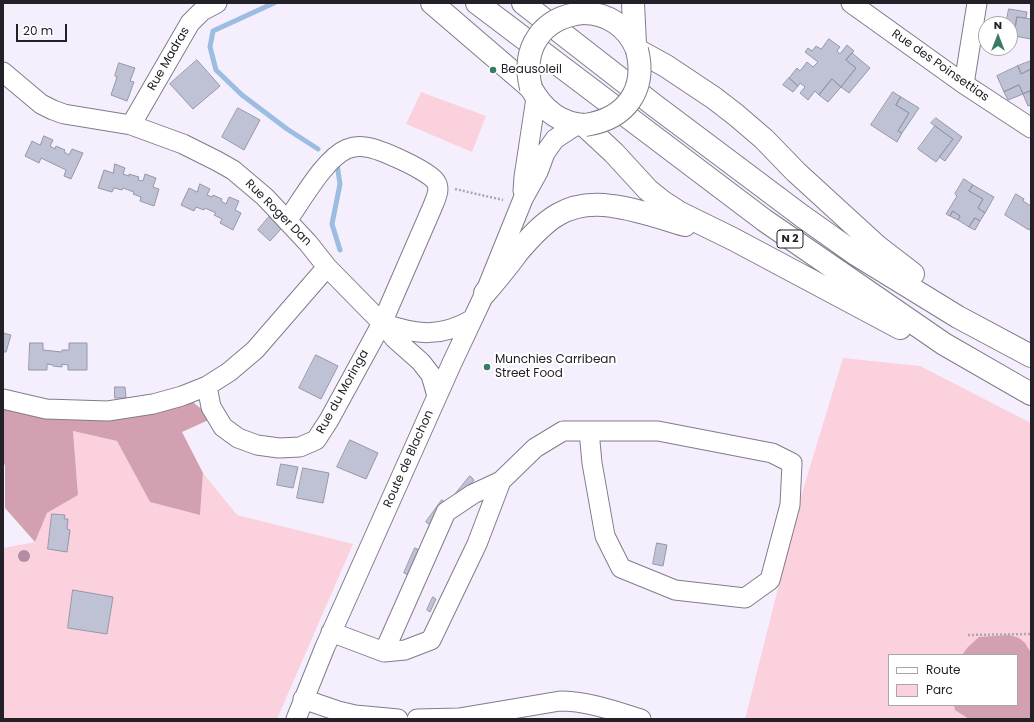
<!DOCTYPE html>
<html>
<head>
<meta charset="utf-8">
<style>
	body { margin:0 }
	#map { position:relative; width:1034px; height:722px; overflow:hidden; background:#f5effd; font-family:Poppins,sans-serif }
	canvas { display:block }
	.frame { position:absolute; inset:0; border:4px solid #232127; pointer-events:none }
	.legend { position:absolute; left:888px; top:654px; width:130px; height:52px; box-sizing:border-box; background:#fff; border:1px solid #a7a6a9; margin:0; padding:5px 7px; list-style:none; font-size:12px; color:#232127 }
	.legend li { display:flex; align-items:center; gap:8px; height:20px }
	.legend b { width:20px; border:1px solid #a7a6a9 }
	.north { position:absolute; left:978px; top:16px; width:40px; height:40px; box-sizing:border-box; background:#fff; border:1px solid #a7a6a9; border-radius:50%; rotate:0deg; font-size:11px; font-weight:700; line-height:16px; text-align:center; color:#232127 }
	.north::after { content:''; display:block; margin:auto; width:14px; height:18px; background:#397a69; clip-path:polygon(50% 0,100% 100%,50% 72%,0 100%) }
	.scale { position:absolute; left:16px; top:24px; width:51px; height:18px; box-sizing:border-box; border:2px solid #232127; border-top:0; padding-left:5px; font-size:12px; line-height:14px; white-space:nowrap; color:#232127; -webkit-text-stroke:3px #fff; paint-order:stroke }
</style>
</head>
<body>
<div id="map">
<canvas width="1034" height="722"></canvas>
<div class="frame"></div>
<ul class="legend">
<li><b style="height:5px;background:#fff"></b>Route</li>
<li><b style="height:11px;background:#fbd1de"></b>Parc</li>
</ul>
<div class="north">N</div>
<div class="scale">20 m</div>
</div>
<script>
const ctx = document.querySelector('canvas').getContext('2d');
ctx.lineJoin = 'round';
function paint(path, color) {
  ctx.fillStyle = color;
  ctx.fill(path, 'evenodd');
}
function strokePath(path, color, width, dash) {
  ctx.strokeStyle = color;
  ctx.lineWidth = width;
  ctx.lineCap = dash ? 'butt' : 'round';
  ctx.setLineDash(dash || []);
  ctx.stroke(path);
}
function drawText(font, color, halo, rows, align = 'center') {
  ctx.font = font + ' Poppins,sans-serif';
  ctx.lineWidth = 4;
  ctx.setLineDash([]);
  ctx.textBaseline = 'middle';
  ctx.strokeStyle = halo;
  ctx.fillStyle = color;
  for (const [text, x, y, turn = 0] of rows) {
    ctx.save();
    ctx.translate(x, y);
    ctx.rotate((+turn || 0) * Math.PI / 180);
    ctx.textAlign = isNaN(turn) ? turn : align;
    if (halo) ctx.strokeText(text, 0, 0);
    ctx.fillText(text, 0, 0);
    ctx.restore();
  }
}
paint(new Path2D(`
	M421,92L486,116L472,152L406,124Z
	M843,358L920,366L1031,423V719H745L802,493ZM889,655H1017V705H889Z
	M73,431L117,441L150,502L200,515L203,473L237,515L353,544L277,719H3V548L35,542L47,513L78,495Z`), '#fbd1de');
paint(new Path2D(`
	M190,400L213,418L182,432L203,473L200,515L150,502L117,441L73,431L78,495L47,513L35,542L5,508V466L3,461V403L64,419Z
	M1009,635L1019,638L1025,643L1031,653V719H969L955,710L954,705H1017V655H962L968,647L979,637Z`), '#d2a0b0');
strokePath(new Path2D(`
	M274,3L213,31L210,47L216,70L242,95L287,129L318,149
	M337,164L340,184L332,224L340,250`), '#9dbce1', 5);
const building = new Path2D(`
	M1009,9L1027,12L1026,18L1017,17L1014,36H1010V24H1006Z
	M1017,17L1031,19V39L1014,36Z
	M829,39L840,47L837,51L840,54L847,45L854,51L846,60L856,68L841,87L832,79L819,95L815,91L808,100L800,93L805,87L800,83L798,86L789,78L797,68L800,71L807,62L813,67L818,62L805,52L808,48L812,51L816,46L821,49Z
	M852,53L870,68L849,93L841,87L856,68L846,60Z
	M197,60L220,86L193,109L170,84Z
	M1031,61V69L1021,74L1018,66Z
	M119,63L135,68L130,81L134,82L127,101L111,95L117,77L115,76Z
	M1018,66L1021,74L1031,69V93L1030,91L1023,94L1019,85L1004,92L997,76Z
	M789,78L798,86L793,92L783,85Z
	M832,79L841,87L828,102L819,95Z
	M1019,85L1023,94L1008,100L1004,92Z
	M1030,91L1031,105L1028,106L1023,94Z
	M893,92L901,97L896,105L909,113L898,131L902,133L897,142L871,125Z
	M901,97L919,108L902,133L898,131L909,113L896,105Z
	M238,108L260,120L244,150L222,137Z
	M936,118L962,137L945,161L939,157L953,139L931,123Z
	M935,126L953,139L936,162L918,149Z
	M44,136L53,140L50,146L55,149L56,146L65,150L64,152L69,155L72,149L83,153L71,179L64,176L66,170L41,158L39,163L25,156L32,141L40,145Z
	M115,164L125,168L123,174L129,176V174L139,177L138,180L143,181L145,174L156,178L153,187L159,189L154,206L140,201L141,197L133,194L134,192L123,188L122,190L114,188L112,192L98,188L104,170L113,173Z
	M964,179L973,185L969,191L983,199L978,208L985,213L980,221L975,218L969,227L958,220L960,216L953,211L950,216L946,214L957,196L955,194Z
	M200,184L210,189L207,195L212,197L213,195L222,199L221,201L226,204L229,197L239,201L235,210L241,213L233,230L220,223L222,219L214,215L216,213L205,208L204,210L196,207L194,211L181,205L189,188L197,192Z
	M973,185L994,197L985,213L978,208L983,199L969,191Z
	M1016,194L1024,199L1023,201L1031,206V227L1029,230L1005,215Z
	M953,211L960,216L958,220L950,216Z
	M269,217L282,228L270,241L258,230Z
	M975,218L980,221L975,230L969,227Z
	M3,333L11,335L6,352H3Z
	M30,343H43V350L62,352V350H69V343H87V370H68V365L62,364V367L53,366V365L47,364V370H29Z
	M316,355L338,366L321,399L299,388Z
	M115,387H125L126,398H115Z
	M350,440L378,453L366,479L337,467Z
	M281,464L298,467L293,488L277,485Z
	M303,468L329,473L323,503L297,498Z
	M470,476L474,480L457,501L453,497Z
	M442,500L446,503L430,525L426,522Z
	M52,514L65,515L64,519H68L67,529L70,530L67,552L48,549Z
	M657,543L667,545L663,566L653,564Z
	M415,548L419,550L409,575L404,573Z
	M73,590L113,597L107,634L68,628Z
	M433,597L436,599L430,612L427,610Z`);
paint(building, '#bfc2d4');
strokePath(building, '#9497a8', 1);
const minor = new Path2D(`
	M851,3L964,84L1031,128
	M3,72L41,104L53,110L64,114L131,125L183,144L217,161L233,170L265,197L308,243L327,267L382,323L395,339L421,362L431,375L437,396
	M964,84L977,3
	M131,125L190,23L202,11L217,3
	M523,191L524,177L536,98
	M382,323C416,335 441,338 473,319
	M207,386L211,407L223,427L238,438L257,445L279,448L300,447L316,440L329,420L382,323L432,208C435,200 441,190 436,182C430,171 378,148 365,147C360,146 352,147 347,149C325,158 302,200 287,221
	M3,399L46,409L108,411L153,404L182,396L207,386L229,372L255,350L327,267
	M331,632L384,652L446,512L473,494L501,481L535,448L563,431H658L772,453L792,463L790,505L770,580L745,598L675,590L621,568L605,536L592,463L589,431
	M384,652L405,650L431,640L477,544L501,481
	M303,699L338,711L355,715L398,719
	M296,719L325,647L452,363L485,293L523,199L538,172L545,153L555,139L578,124
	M417,719L459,718L560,701C587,701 615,711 641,719`);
const major = new Path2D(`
	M633,3L635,44
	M583,13C608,13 628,27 637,50
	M531,88C543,110 560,124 585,125`);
const highway = new Path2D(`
	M432,3L531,88
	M477,3L764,220L944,344L1031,394
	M523,3L654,105L802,216L857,255L958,317L1031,356
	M637,50L666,66L714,98L736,115L764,139L796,172L878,247L913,274
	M585,125V126L614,153L648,190L663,202L680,213L733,239L900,328
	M485,293C496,280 507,267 517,253C544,221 566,199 612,206C637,209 661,218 685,225`);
strokePath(minor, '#827b8b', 21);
strokePath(major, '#827b8b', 24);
strokePath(highway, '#827b8b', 24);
strokePath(new Path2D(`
	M455,189L503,200
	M968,635L1031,634`), '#aca8b3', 2.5, [2, 2]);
strokePath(minor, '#fff', 19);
strokePath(major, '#fff', 22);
strokePath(highway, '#fff', 22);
const majorBridge = new Path2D(`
	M531,88C521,48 542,17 583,13
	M585,125C626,119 647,90 637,50`);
strokePath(majorBridge, '#827b8b', 24, []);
strokePath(majorBridge, '#fff', 22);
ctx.fillStyle = '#b28ca0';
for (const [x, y] of [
	[24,556]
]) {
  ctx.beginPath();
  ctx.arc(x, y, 6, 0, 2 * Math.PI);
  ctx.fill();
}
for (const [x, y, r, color] of [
	[493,70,4,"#397a69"],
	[487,367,4,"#397a69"]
]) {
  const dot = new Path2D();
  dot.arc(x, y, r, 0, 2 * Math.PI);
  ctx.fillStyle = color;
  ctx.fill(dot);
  strokePath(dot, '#fff', 1.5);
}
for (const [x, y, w] of [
	[790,239,26]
]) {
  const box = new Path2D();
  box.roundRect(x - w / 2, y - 9, w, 18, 3);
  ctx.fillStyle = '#fff';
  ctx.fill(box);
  strokePath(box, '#232127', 1);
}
drawText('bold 11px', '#232127', null, [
	["N 2",790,239]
]);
drawText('12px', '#232127', '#fff', [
	["Rue Madras",169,59,-60],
	["Rue des Poinsettias",940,66,35],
	["Rue Roger Dan",278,213,45],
	["Rue du Moringa",343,392,-61],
	["Route de Blachon",409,459,-66]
]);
drawText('12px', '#232127', '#fff', [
	["Beausoleil",501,70],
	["Munchies Carribean",495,360],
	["Street Food",495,374]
], 'left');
</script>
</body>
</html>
